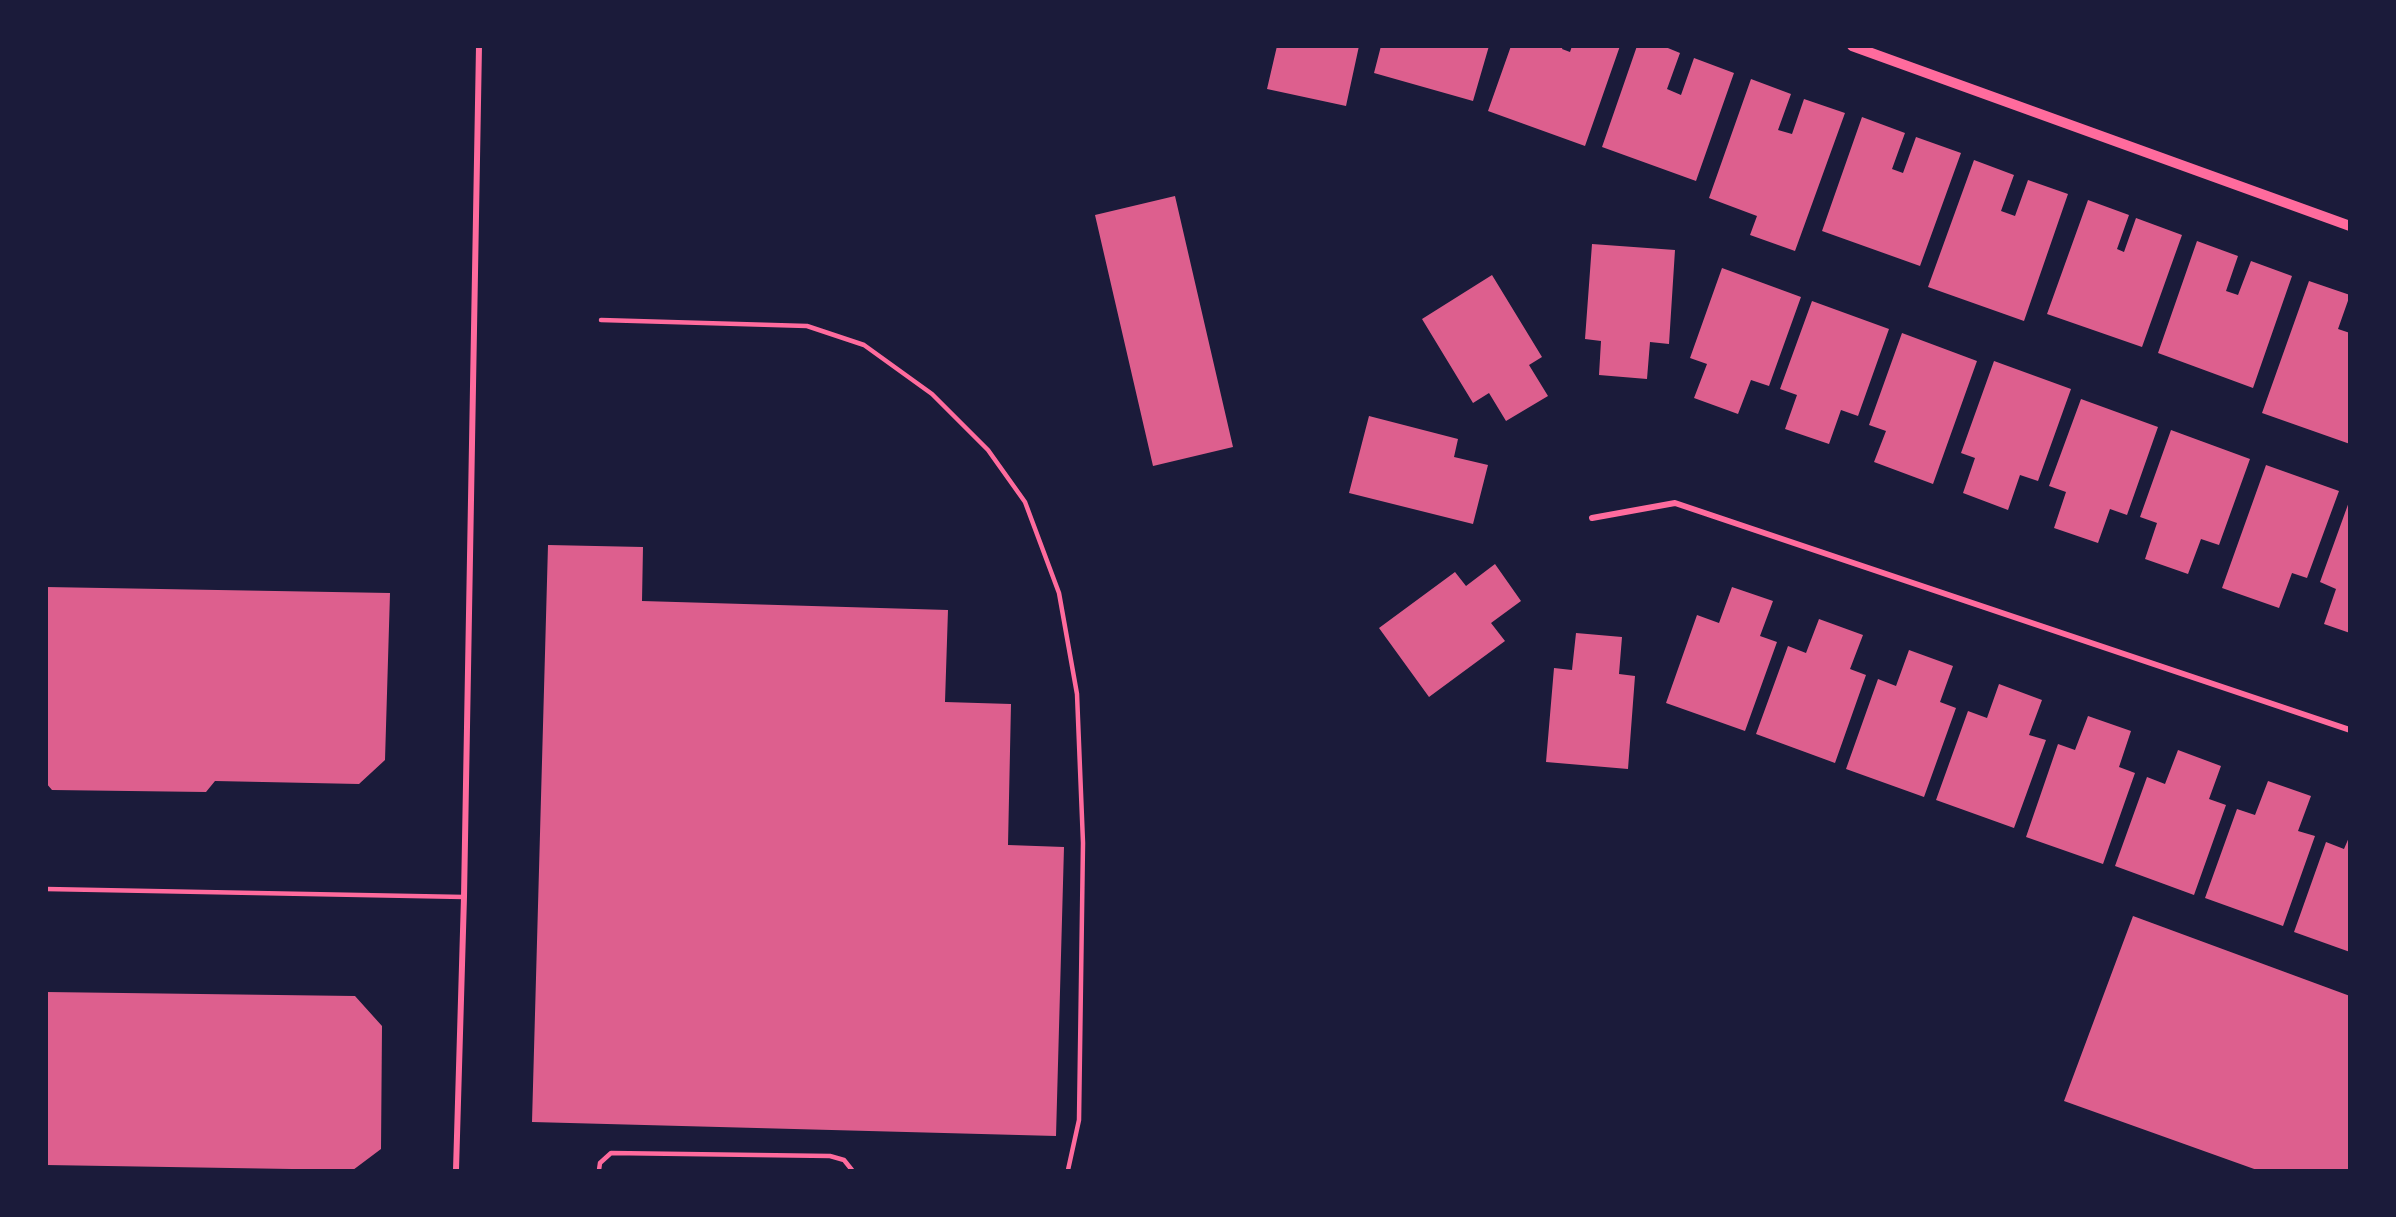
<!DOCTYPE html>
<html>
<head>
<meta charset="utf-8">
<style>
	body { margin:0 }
	#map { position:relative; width:2396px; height:1217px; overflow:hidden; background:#1b1b3a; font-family:"PT Sans",sans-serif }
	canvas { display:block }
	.frame { position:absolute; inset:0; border:48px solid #1b1b3a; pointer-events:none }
</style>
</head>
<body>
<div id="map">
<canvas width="2396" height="1217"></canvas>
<div class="frame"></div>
</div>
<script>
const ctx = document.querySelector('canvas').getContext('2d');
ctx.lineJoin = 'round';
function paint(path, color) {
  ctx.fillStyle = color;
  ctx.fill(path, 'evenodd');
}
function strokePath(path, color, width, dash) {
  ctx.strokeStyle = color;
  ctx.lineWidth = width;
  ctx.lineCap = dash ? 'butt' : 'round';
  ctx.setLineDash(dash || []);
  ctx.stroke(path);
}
paint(new Path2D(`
	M1277,46H1359L1346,106L1267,89Z
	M1381,46H1489L1473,101L1374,73Z
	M1511,46H1563L1562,49L1570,52L1572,46H1620L1585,146L1488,111Z
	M1637,46H1663L1680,53L1667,89L1681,95L1694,58L1734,73L1696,181L1602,147Z
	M1751,79L1791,94L1778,130L1792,134L1804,99L1845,113L1795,251L1750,235L1757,216L1709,198Z
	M1862,117L1905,133L1892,169L1903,173L1916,137L1961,153L1920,266L1822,231Z
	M1974,160L2014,175L2001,211L2015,216L2028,180L2068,194L2024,321L1928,287Z
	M1175,196L1233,447L1153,466L1095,215Z
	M2088,200L2129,215L2117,249L2124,252L2136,218L2182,235L2142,347L2047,314Z
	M2197,241L2238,256L2226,291L2238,295L2251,261L2292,276L2253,388L2158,353Z
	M1592,244L1675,250L1669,344L1650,342L1647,379L1599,375L1601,341L1585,339Z
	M1722,268L1801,297L1769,386L1751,380L1738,414L1694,398L1707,364L1690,358Z
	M1492,275L1542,357L1529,365L1548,396L1506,421L1489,393L1473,403L1422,319Z
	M2309,281L2350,295L2338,329L2350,333V444L2262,413Z
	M1812,301L1889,329L1858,416L1841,410L1829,444L1785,429L1797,395L1780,389Z
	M1902,333L1977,361L1933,484L1874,462L1886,431L1869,425Z
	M1994,361L2071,389L2038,481L2020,475L2008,510L1963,493L1975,458L1961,453Z
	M2081,399L2158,427L2127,515L2110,509L2098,543L2054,528L2066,492L2049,486Z
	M1369,416L1458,439L1454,457L1488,465L1473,524L1349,493Z
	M2171,430L2250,459L2219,545L2201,539L2188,574L2145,559L2157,523L2140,517Z
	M2266,465L2339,491L2307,578L2292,573L2279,608L2222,588Z
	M2350,499V633L2324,624L2336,589L2320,582Z
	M548,545L643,547L642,601L948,610L945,702L1011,704L1008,845L1064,847L1056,1136L532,1122Z
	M1495,564L1521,601L1491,623L1505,641L1429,697L1379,628L1455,572L1466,586Z
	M46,587L390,593L385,760L359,784L215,781L206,792L52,790L46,783Z
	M1732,587L1773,601L1760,636L1777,642L1745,731L1666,703L1697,615L1719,623Z
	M1819,619L1863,635L1850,669L1866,675L1835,763L1756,734L1788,646L1806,653Z
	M1576,633L1622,637L1619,674L1635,676L1628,769L1546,762L1554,668L1572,670Z
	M1909,650L1953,666L1940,702L1956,708L1924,797L1846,769L1878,679L1896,686Z
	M1999,684L2042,700L2029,735L2046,740L2014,828L1936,800L1968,711L1987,718Z
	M2088,716L2131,731L2119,767L2135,773L2103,864L2026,837L2058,744L2075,750Z
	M2178,750L2221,766L2209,799L2226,805L2194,895L2115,866L2147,777L2165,784Z
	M2268,781L2311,796L2298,831L2315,836L2283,926L2205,898L2237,809L2255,815Z
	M2350,835V952L2294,932L2326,842L2344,849Z
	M2133,916L2350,996V1170H2257L2064,1101Z
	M46,992L355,996L382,1026L381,1149L353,1170L46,1165Z`), '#dd5f8e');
strokePath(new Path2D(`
	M601,320L807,326L864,345L932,394L988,450L1025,502L1059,593L1077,694L1083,843L1079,1120L1068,1170
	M46,889L464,897
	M599,1170L600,1163L611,1153L830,1156L844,1160L852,1170`), '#ff6b9d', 4.5);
strokePath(new Path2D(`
	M1592,518L1675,503L2350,730
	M456,1170L464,897L479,46`), '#ff6b9d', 6);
strokePath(new Path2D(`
	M1852,46L2350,226`), '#ff6b9d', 10);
</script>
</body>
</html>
